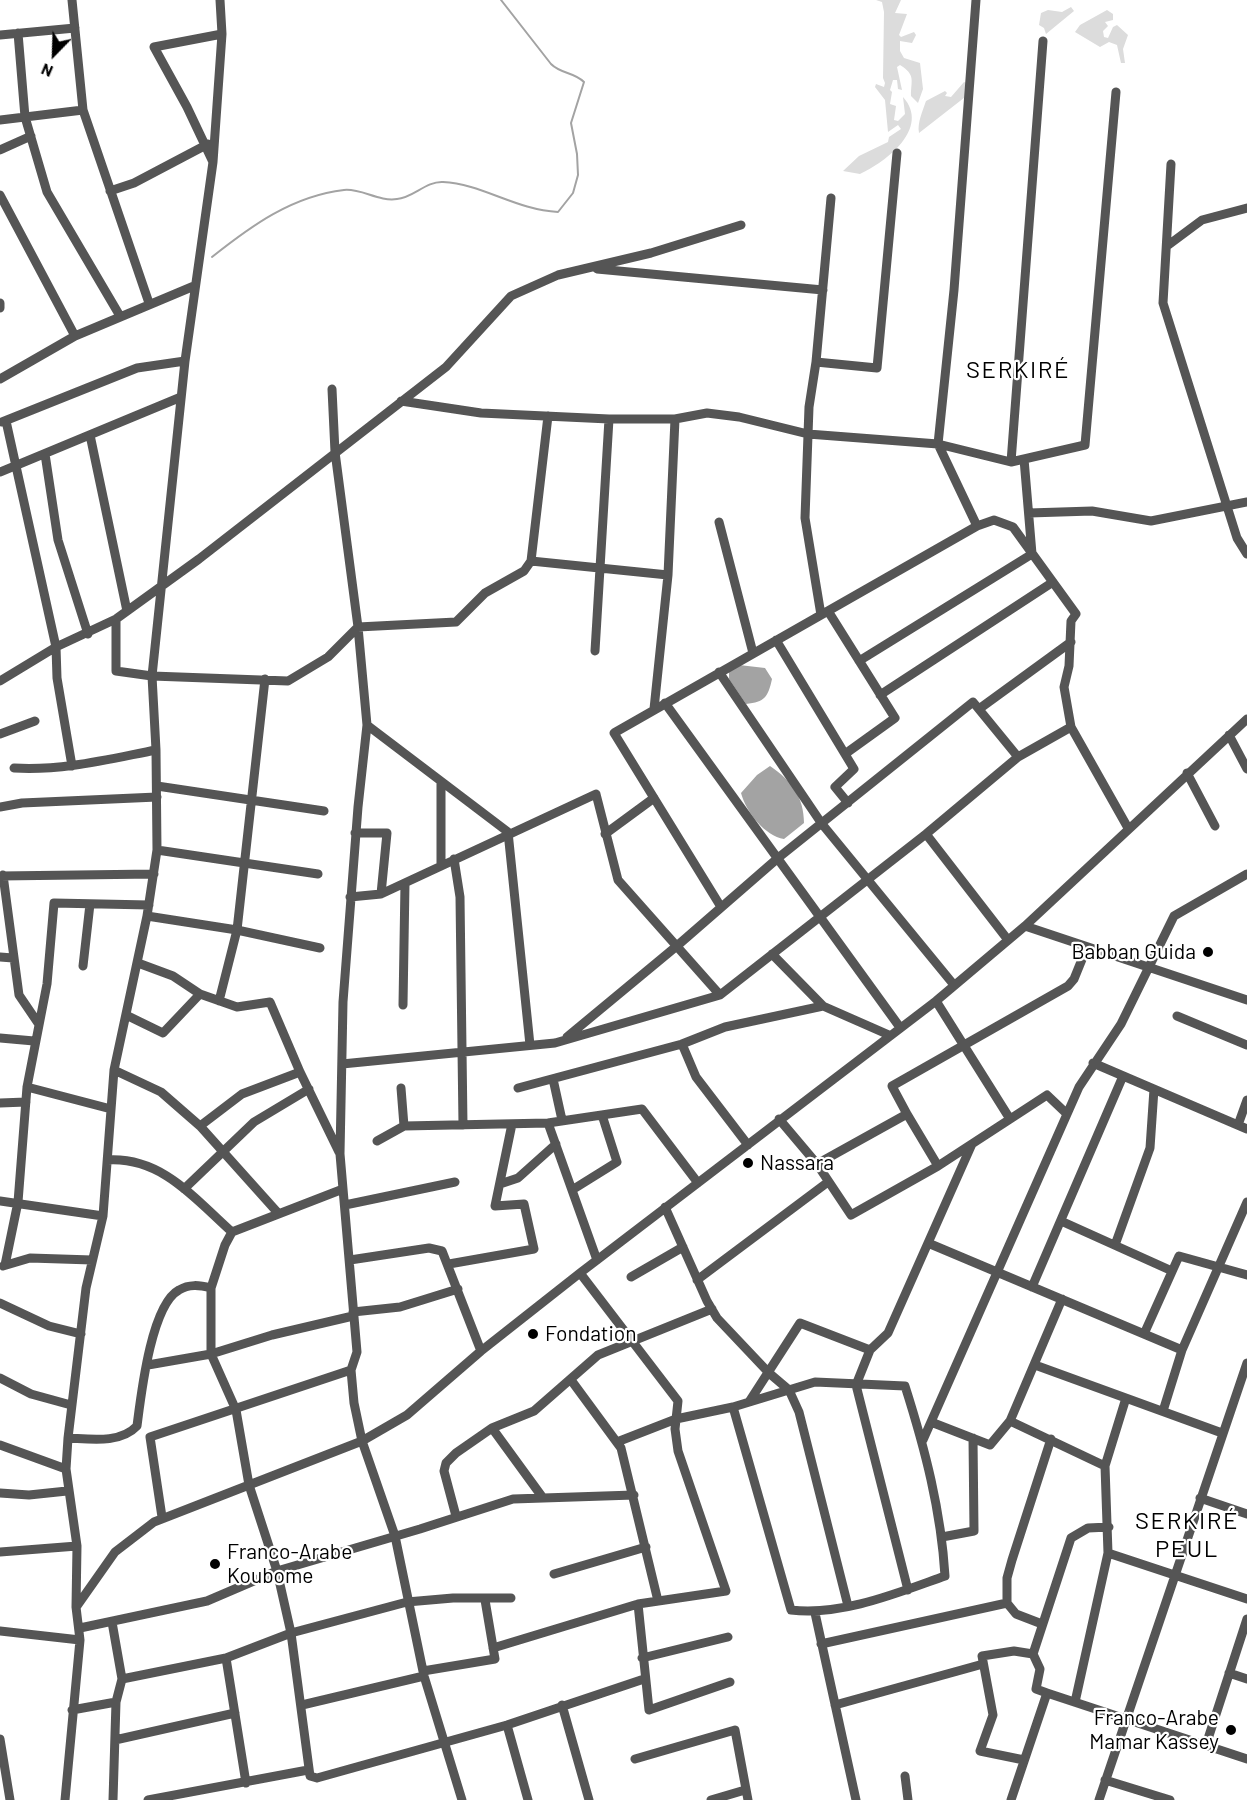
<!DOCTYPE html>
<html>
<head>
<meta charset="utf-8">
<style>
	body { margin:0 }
	#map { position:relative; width:1247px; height:1800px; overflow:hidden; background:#fff; font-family:Barlow,sans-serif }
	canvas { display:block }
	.north { position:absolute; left:24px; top:24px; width:60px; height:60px; -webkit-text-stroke:4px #fff; paint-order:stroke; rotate:203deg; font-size:16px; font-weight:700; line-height:24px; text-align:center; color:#000 }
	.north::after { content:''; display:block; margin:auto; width:21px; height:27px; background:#000; clip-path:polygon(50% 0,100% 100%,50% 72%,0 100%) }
</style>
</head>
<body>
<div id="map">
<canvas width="1247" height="1800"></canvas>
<div class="north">N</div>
</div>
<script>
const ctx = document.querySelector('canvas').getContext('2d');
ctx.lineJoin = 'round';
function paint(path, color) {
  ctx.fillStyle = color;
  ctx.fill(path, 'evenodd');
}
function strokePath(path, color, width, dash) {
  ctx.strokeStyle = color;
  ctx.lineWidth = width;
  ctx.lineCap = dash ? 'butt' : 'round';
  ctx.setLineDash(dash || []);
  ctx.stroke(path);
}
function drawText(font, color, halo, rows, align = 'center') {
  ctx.font = font + ' Barlow,sans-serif';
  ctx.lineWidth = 4.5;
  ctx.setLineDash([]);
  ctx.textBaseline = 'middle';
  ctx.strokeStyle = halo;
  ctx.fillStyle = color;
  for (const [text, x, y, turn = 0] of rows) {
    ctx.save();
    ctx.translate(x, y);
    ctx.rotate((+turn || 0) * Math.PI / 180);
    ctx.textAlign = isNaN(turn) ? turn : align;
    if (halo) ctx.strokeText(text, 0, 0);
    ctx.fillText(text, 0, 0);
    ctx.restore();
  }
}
paint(new Path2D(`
	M876,0H901L895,13L907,14L899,35L901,37L914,32L916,35L912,43L900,41V51L904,58L920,63L923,89L918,103L911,96C911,80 916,75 900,65L897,67L902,90L898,89L897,80H893L890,90L892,92L890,104L896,106L894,120L898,121L905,114L903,97C931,128 886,162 860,174L843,171L859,156L888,142L889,137L901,129L898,125L888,132L885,100L875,87L876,84L884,87L885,83L883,78L884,12L882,2Z
	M1071,7L1074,11L1046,34L1044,28L1039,25L1041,13L1048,10L1062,12Z
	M1107,10L1113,14V20L1105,22L1108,26L1103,31L1104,37L1108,38L1113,27L1117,25L1128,35L1123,49L1125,63H1121L1117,45L1109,42L1100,47L1075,32L1080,25Z
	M964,82L969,84V94L919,133C917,123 923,110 926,101L945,91L947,93L945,96L951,97Z`), '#dcdcdc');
paint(new Path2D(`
	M739,665L765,668L772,679C768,697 765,702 746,704L729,679V672Z
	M770,766C791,780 804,797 804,823L784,839C765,836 746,812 741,793L757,775Z`), '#a3a3a3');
strokePath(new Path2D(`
	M212,257C251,226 292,196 344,190C361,188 379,202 397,199C413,198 426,181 443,182C482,184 516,210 558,212L573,193L578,175L577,154L571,123L584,82C574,72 561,74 551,64L501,0`), '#a3a3a3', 2);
strokePath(new Path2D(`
	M72,0L83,110L149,303
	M976,0L954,290L938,444L977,526
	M18,33L25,117L47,192L120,316
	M0,35L75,28
	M0,120L83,110
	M0,150L31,136
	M213,162L187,107L154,47L222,34
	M1171,164L1163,303L1237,538L1247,554
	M110,191L134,183L208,144
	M0,195L75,336
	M1167,246L1202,220L1247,208
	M597,269L823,290
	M0,303V308
	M816,362L877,368L897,153
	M0,379L75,336L194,286
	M332,389L335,452L358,627L367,725L358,807L343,1002L340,1154L357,1352L351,1370L354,1403L362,1441L395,1536L424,1676L462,1800
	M401,401L481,413L609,419H675L707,413L739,417L808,434L938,444L1011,462L1085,445L1116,92
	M6,421L56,647L57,678L72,766
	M2,422L137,368L185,361
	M90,435L127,611
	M45,454L58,540L88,634
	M1011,462L1043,41
	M0,472L181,397
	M1029,513L1092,511L1151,521L1247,502
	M719,522L753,653
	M531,561L668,575
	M828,611L895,718L845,754
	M821,615L805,518L809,407L816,362L831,198
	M116,619V671L152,676L288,681L328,657L358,627L456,622L485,593L524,571L531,561L548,416
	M776,640L854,769L835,787L848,803
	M595,651L609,419
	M859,661L1032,554L1024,459
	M719,672L822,824L954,985
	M0,681L56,647L116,619L199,559L446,367L511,296L558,275L651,253L741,225
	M880,695L1053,582
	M665,703L899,1026
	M654,709L668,575L675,419
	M979,709L1071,642
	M367,725L508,832L530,1045
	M0,734L35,721
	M1229,735L1247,769
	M14,768C62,771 109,759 156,750
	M1187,773L1215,826
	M157,786L324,811
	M0,807L22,803L157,797
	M355,833H387L381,894
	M605,834L654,798
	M926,834L1008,940
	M157,850L318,874
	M454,859L460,897L463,1125
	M441,865V782
	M3,875L19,995L38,1023
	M0,876L154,874
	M350,897L381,894L596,794L618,880L720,995
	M721,907L614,733L977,526L994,520L1013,527L1076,614L1071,621L1069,666L1064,687L1071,727L1128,828
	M147,916L237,930L320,948
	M1025,926L1247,1000
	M772,954L823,1006L889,1035
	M0,957L13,958
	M138,963L173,976L200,994L237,1007L270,1002L300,1072L339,1152
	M83,966L90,904
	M219,1001L237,930L265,679
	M936,1001L1010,1119
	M403,1005L405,883
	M126,1015L163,1033L200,994
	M1177,1016L1247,1045
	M567,1037L678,945L778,858L973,702L1018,757
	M0,1038L34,1041
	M682,1044L696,1077L748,1145
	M1093,1063L1247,1129
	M342,1064L555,1043L720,995L926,834L1018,757L1071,727
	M114,1070L161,1092L200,1126L278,1213
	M553,1079L562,1120
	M27,1087L111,1109
	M401,1088L404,1126
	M518,1088L682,1044L725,1027L823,1006
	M0,1103L26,1102
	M907,1114L892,1086L1068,986L1074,979L1087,947
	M779,1119L817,1164L851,1215L938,1166L1047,1095L1067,1114
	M548,1123L597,1260
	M1238,1125L1247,1100
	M200,1126L242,1094L300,1072
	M377,1141L404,1126L548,1123L642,1109L698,1183
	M108,1160C162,1157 195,1199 232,1232
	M817,1164L907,1114L938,1166
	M500,1184L518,1178L556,1144
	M184,1189L254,1122L309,1089
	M343,1189L232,1232L225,1245L211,1288V1354L236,1410L249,1485L277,1571L291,1633L310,1776L317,1778L507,1725L644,1679
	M572,1190L617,1162L602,1115
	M0,1201L103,1216
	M345,1205L455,1182
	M665,1207L707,1301L717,1318L769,1373L789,1390L799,1412L848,1606
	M1061,1221L1172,1271
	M928,1243L1182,1350
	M1115,1245L1150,1148L1154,1089
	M350,1260L429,1248L442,1251L481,1351
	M449,1264L534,1249L524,1204L495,1206L512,1124
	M5,1265L18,1202L27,1087L47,984L54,903L149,905
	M3,1266L30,1258L92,1260
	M631,1277L683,1247
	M697,1280L828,1182
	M1032,1287L1123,1076
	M0,1303L49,1326L81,1334
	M353,1312L400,1307L458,1289
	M1144,1334L1179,1256L1247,1275
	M870,1350L888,1333L972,1144
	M148,1365L211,1354L272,1335L353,1316
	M1035,1365L1222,1433
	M0,1378L31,1394L71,1405
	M571,1380L621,1448L658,1601
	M749,1402L800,1323L870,1350L856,1385L908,1590
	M1163,1411L1182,1350L1247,1202
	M1010,1421L1105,1466
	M931,1422L990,1445L1010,1421L1062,1299
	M492,1428L543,1498
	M68,1438C90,1439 120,1444 137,1426C141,1395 151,1305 179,1290C189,1284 199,1285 211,1288
	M923,1440L1079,1087L1121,1024L1174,916L1247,874
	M617,1442L676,1419L733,1407L815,1382L905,1386C925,1449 941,1510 945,1576C897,1593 842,1616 791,1610L733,1407
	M0,1445L66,1469
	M0,1493L29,1495L67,1491
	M1200,1498L1247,1514
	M456,1516L444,1471L446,1463L456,1453L492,1428L534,1411L598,1355L712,1309
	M162,1517L150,1437L351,1370
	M942,1537L974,1531L973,1438
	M0,1552L77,1546
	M1108,1553L1247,1599
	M554,1574L646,1547
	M638,1604L649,1710L730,1682
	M77,1606L115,1552L154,1522L362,1441L407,1415L481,1351L580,1273L936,1001L1025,926L1247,719
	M815,1613L856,1800
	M112,1622L122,1679L116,1702L113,1800
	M1042,1624L1016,1614L1007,1603V1578L1012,1560L1051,1439
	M80,1628L207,1601L277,1571L420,1529L513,1499L634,1495
	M0,1631L80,1640
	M821,1644L1007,1603
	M493,1648L638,1604L726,1591L678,1451L675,1429L678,1401L580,1273
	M226,1658L246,1783
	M642,1658L728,1637
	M423,1671L495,1659L485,1600
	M1229,1673L1247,1679
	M122,1679L226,1658L291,1633L407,1602L453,1598H511
	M1047,1693L1247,1759
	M1075,1702L1108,1553L1105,1466L1126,1398
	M302,1705L424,1676
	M562,1705L589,1800
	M835,1705L983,1664
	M72,1710L116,1702
	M507,1725L528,1800
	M0,1739L10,1800
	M115,1740L235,1713
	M1206,1745L1247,1619
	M635,1759L735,1730L748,1800
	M1024,1760L980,1751L993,1715L982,1656L1014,1651L1033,1654
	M905,1776L908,1800
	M1105,1780L1170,1800
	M65,1800L80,1640L76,1607L77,1546L66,1469L68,1438L86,1288L103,1216L114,1070L147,916L157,850L156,750L152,676L185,361L213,162L222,34L220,0
	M148,1800L308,1770
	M711,1800L745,1790
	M1011,1800L1047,1693L1036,1689L1040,1669L1033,1654L1071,1538L1088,1528L1109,1527
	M1099,1800L1247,1363`), '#555', 9);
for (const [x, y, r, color] of [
	[1208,952,6,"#000"],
	[748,1163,6,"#000"],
	[533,1334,6,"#000"],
	[215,1564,6,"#000"],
	[1231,1730,6,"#000"]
]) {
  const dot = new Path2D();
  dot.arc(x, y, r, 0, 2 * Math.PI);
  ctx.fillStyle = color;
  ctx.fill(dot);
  strokePath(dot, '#fff', 2);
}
drawText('21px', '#000', '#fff', [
	["Babban Guida",1196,952,"right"],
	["Nassara",760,1163],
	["Fondation",545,1334],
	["Franco-Arabe",227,1552],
	["Koubome",227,1576],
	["Franco-Arabe",1219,1718,"right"],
	["Mamar Kassey",1219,1742,"right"]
], 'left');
ctx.letterSpacing = '1.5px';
drawText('24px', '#000', '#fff', [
	["SERKIRÉ",1018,370],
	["SERKIRÉ",1187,1521],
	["PEUL",1187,1549]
]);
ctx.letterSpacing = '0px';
</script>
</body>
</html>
